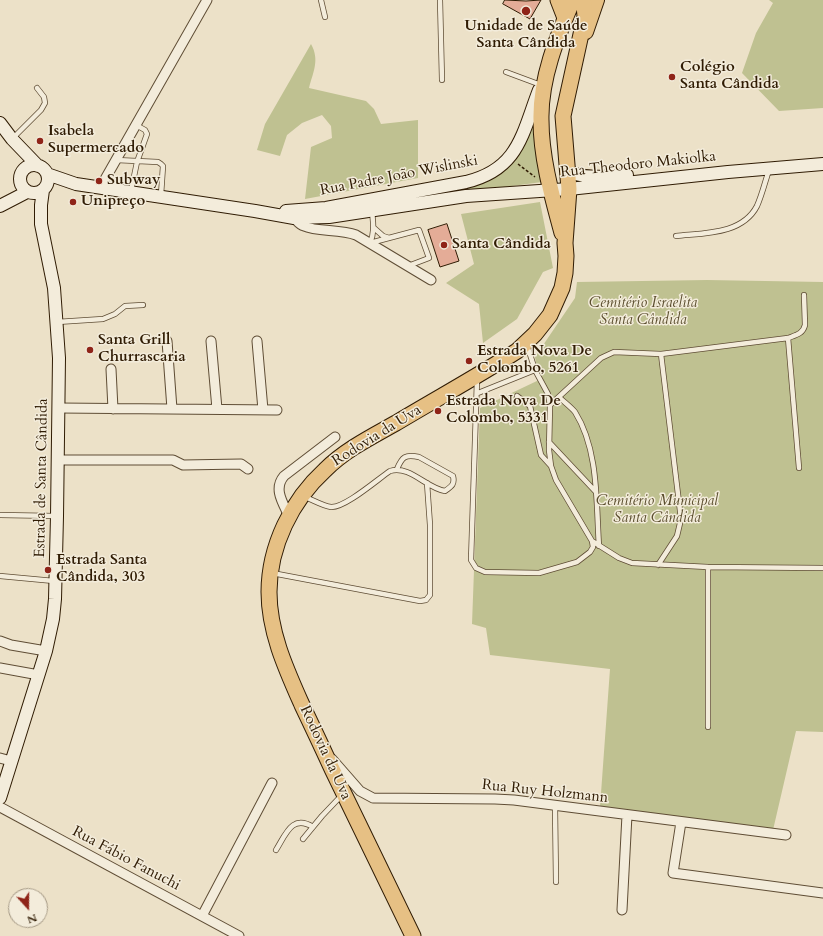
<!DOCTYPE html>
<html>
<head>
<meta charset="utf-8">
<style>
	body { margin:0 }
	#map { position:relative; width:823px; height:936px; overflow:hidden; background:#ece1c8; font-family:Cardo,serif }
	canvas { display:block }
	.north { position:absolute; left:8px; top:888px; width:40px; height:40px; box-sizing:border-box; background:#f3ecdb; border:1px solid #a59985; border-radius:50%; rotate:159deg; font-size:11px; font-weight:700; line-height:16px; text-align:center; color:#301c04 }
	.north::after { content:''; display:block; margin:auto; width:14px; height:18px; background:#8f2418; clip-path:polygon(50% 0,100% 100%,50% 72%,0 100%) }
</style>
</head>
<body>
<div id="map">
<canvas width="823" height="936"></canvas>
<div class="north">N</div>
</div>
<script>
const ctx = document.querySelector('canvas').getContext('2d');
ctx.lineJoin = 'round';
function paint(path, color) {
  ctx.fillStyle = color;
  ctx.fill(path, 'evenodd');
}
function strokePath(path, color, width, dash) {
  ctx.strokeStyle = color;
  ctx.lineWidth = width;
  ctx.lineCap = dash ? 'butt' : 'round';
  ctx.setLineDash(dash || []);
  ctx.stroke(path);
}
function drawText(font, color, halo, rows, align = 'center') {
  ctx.font = font + ' Cardo,serif';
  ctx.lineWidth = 3;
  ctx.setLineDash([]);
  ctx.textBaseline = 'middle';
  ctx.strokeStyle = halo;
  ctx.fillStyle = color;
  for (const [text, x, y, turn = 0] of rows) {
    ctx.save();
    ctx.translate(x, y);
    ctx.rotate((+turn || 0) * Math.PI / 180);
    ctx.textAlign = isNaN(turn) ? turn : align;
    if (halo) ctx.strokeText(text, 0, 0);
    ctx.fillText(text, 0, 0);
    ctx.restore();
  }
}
paint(new Path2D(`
	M769,0H823V108L779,111L742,73L756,33L773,3Z
	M311,44C320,60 313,72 309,88L366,101L374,109L381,124L418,120V178L305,199L311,147L332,138L331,126L322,115L302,123L287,135L280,156L257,150L265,124Z
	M534,113L542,182L385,203L491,178Z
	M540,202L553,268L543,272L517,319L483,343L479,304L446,283L474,264L461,214Z
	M707,280L823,282V732L796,731L773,830L600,807L610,669L490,655L486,628L472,624L480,408L539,380L535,357L575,298L577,282Z`), '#bfc191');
const building = new Path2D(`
	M505,0L526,1L541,0L530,19L503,4Z
	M447,224L459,261L440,267L428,230Z`);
paint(building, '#e4ac97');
strokePath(building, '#301c04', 1);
const service = new Path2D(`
	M321,0L325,17
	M440,0L442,80
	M506,72L541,85
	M12,139L41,110L45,103L44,97L37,88
	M116,160L158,162L161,164L163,166L161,195
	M131,191L137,162L147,134L145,130L136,125
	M374,228L383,236L389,238
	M676,236C703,233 742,235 757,206C762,195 765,182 769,170
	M370,243L419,230L429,258L408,266
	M370,243C375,232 373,222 372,211
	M57,322L103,319L115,314L125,306L143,305
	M788,338L799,468
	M477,380L471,560L476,568L485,572L539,573L577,562L590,552L593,547L592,541L556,480L551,466L549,450L550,405L548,394L535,370L527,345
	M478,393L535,370
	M517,396L530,406L541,455L551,466
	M559,397C564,402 571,407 575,412C599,450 596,503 599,546
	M550,405L601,358L614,352L661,354L788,338C796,335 803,334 805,325L804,295
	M549,442L595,491
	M305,497C313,500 323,506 331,507C345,508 378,479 390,471C410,465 426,488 445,491C452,486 455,484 453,476L419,457C405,454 402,457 397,469
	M0,515L56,516
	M592,541L619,558L632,563L708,567V727
	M658,565L677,536L681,519L661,354
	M708,567L823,568
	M272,573L420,601L426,600L430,595V525L427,483
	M0,576L54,581
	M555,806L556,882
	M303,839L322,816L341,796
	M276,850C286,834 292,814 313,827`);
const minor = new Path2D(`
	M100,188L207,0
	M294,218C297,221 300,225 304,226C317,232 340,229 356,235L431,280
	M167,341L172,409
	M211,341L217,409
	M257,341L263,410
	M111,369L113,409
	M59,408L277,410
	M58,460H173L183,465L241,464L248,469
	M289,516C283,503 273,489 284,476L335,437
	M0,641L11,645L46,651
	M0,668L39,675
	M0,758L11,761
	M332,759L360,791L373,798L495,799L514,800L786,835
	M0,807L239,936
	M681,822L673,873L823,893
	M622,910L627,815
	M202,916L272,783`);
const secondary = new Path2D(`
	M0,123L12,139L38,166
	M20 179a14 14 0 1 1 28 0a14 14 0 1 1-28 0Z
	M568,171C586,180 607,176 627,175
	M47,174L76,184L255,211L294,218L329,217L466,196L569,189L728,172L823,164
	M0,206L27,192
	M286,211L326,208L466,182C519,169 522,134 539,90
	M0,798L46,651L53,619L55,599L57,516L59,358L54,288L41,224V205L43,190`);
const primary = new Path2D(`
	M586,32L597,0`);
const trunk = new Path2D(`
	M558,0L565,18
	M562,233C552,196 541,158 541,120C540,79 557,37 573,0
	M413,936C386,880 359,825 332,769C322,747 312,726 302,705C286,669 269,632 269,592C269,546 292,500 325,470C345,450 371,437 396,423C436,399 478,376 517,351L535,334L550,315L562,288L565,273L566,256L565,243L569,189L563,116L585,16L584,5L582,0`);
strokePath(service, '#5f4d35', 6);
strokePath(minor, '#5f4d35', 11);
strokePath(secondary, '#301c04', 14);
strokePath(primary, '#301c04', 16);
strokePath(trunk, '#301c04', 17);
strokePath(new Path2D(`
	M518,164L535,177`), '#301c04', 1.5, [3, 2]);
strokePath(service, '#f3ecdb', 4.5);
strokePath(minor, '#f3ecdb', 9);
strokePath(secondary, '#f3ecdb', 12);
strokePath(primary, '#e6c084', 14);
strokePath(trunk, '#e6c084', 15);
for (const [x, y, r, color] of [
	[526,11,5,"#8f2418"],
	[672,77,4,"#8f2418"],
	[40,141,4,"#8f2418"],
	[99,181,4,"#8f2418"],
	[73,202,4,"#8f2418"],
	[444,245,4,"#8f2418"],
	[90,350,4,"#8f2418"],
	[469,361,4,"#8f2418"],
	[438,411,4,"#8f2418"],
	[48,570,4,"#8f2418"]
]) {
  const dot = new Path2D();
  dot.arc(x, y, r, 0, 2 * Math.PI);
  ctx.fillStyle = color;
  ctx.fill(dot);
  strokePath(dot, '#f3ecdb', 1.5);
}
drawText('bold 15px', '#301c04', '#f3ecdb', [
	["Unidade de Saúde",526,27,"center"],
	["Santa Cândida",526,44,"center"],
	["Colégio",680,68],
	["Santa Cândida",680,85],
	["Isabela",48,132],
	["Supermercado",48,149],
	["Subway",107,181],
	["Unipreço",81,202],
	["Santa Cândida",452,245],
	["Santa Grill",98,341],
	["Churrascaria",98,358],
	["Estrada Nova De",477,352],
	["Colombo, 5261",477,369],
	["Estrada Nova De",446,402],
	["Colombo, 5331",446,419],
	["Estrada Santa",56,561],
	["Cândida, 303",56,578]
], 'left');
drawText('15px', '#301c04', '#f3ecdb', [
	["Rua Theodoro Makiolka",638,165,-6],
	["Rua Padre João Wislinski",399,176,-11],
	["Rodovia da Uva",377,436,-32],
	["Estrada de Santa Cândida",42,478,-89],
	["Rodovia da Uva",325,753,65],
	["Rua Ruy Holzmann",545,792,6],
	["Rua Fábio Fanuchi",126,859,28]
]);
drawText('italic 15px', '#5b4e2e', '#f3ecdb', [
	["Cemitério Israelita",643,304],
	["Santa Cândida",643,321],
	["Cemitério Municipal",657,502],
	["Santa Cândida",657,519]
]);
</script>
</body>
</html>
